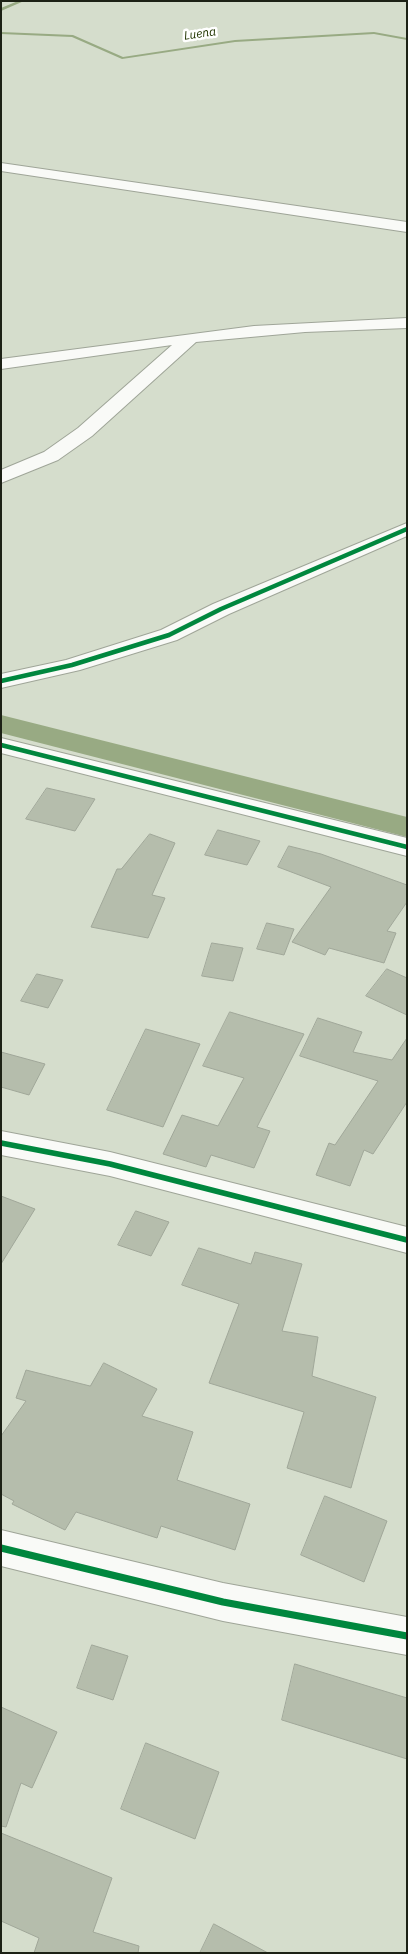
<!DOCTYPE html>
<html>
<head>
<meta charset="utf-8">
<style>
	body { margin:0 }
	#map { position:relative; width:408px; height:1954px; overflow:hidden; background:#d5ddcc; font-family:"IBM Plex Sans",sans-serif }
	canvas { display:block }
	.frame { position:absolute; inset:0; border:2px solid #1c2115; pointer-events:none }
</style>
</head>
<body>
<div id="map">
<canvas width="408" height="1954"></canvas>
<div class="frame"></div>
</div>
<script>
const ctx = document.querySelector('canvas').getContext('2d');
ctx.lineJoin = 'round';
function paint(path, color) {
  ctx.fillStyle = color;
  ctx.fill(path, 'evenodd');
}
function strokePath(path, color, width, dash) {
  ctx.strokeStyle = color;
  ctx.lineWidth = width;
  ctx.lineCap = dash ? 'butt' : 'round';
  ctx.setLineDash(dash || []);
  ctx.stroke(path);
}
function drawText(font, color, halo, rows, align = 'center') {
  ctx.font = font + ' "IBM Plex Sans",sans-serif';
  ctx.lineWidth = 5;
  ctx.setLineDash([]);
  ctx.textBaseline = 'middle';
  ctx.strokeStyle = halo;
  ctx.fillStyle = color;
  for (const [text, x, y, turn = 0] of rows) {
    ctx.save();
    ctx.translate(x, y);
    ctx.rotate((+turn || 0) * Math.PI / 180);
    ctx.textAlign = isNaN(turn) ? turn : align;
    if (halo) ctx.strokeText(text, 0, 0);
    ctx.fillText(text, 0, 0);
    ctx.restore();
  }
}
paint(new Path2D(`
	M18,1H24L1,11V8Z
	M1,32L73,35L123,57L235,40L374,32L407,38V40L374,34L235,42L122,59L72,37L1,34Z`), '#98aa83');
paint(new Path2D(`
	M1,715L407,817V837L1,733Z`), '#98aa83');
const building = new Path2D(`
	M47,788L95,799L75,831L26,819Z
	M218,830L260,841L247,865L205,855Z
	M150,834L175,843L152,895L165,898L148,938L91,927L117,869H121Z
	M289,846L321,854L407,885V902L387,931L396,933L384,963L329,948L325,955L292,942L331,887L278,867Z
	M267,923L294,929L284,955L257,949Z
	M212,943L243,948L233,981L202,976Z
	M387,969L407,978V1015L366,996Z
	M37,974L63,980L48,1008L21,1001Z
	M230,1012L304,1034L257,1127L270,1131L254,1168L211,1155L206,1167L163,1154L182,1115L218,1126L244,1078L203,1066Z
	M318,1018L362,1032L353,1052L392,1060L407,1038V1102L373,1154L364,1150L350,1186L316,1175L329,1143L335,1145L378,1081L300,1056Z
	M146,1029L200,1044L163,1127L107,1110Z
	M1,1052L45,1064L29,1095L1,1087Z
	M1,1196L35,1209L1,1264Z
	M136,1211L169,1222L151,1256L118,1245Z
	M199,1248L251,1264L255,1252L302,1264L282,1331L318,1337L312,1376L376,1397L351,1488L287,1468L304,1412L209,1383L239,1304L182,1285Z
	M104,1363L157,1389L142,1416L193,1432L177,1480L250,1504L235,1550L161,1526L157,1538L76,1512L65,1530L12,1504L14,1501L1,1494V1436L26,1401L16,1398L26,1370L90,1386Z
	M325,1496L387,1521L364,1582L301,1555Z
	M92,1645L128,1656L113,1700L77,1688Z
	M295,1664L407,1698V1759L282,1720Z
	M1,1707L57,1732L32,1788L21,1783L6,1827L1,1826Z
	M146,1743L219,1772L195,1839L121,1809Z
	M1,1833L112,1878L93,1932L139,1946L138,1953H34L39,1938L1,1921Z
	M214,1924L268,1953H200Z`);
paint(building, '#b5bdac');
strokePath(building, '#a0a799', 1);
const street = new Path2D(`
	M1,163L407,222V232L1,171Z
	M407,318V328L305,332L196,342L92,436L58,460L1,483V470L44,452L78,428L172,345L1,369V359L254,326Z
	M407,523V536L229,614L177,640L80,670L1,688V674L66,660L161,630L213,604Z
	M1,738L407,838V856L1,753Z
	M1,1131L110,1152L407,1227V1253L110,1176L1,1155Z
	M1,1530L223,1583L407,1617V1655L223,1621L1,1566Z`);
strokePath(street, '#9fa598', 2);
paint(street, '#f9faf7');
strokePath(new Path2D(`
	M1,681L72,665L169,635L221,609L407,529
	M1,745L407,847`), '#00873e', 4.5);
strokePath(new Path2D(`
	M1,1143L110,1164L407,1240`), '#00873e', 5.5);
strokePath(new Path2D(`
	M1,1548L223,1602L407,1636`), '#00873e', 7);
drawText('italic 12px', '#213500', '#fff', [
	["Luena",200,34,-8]
]);
</script>
</body>
</html>
